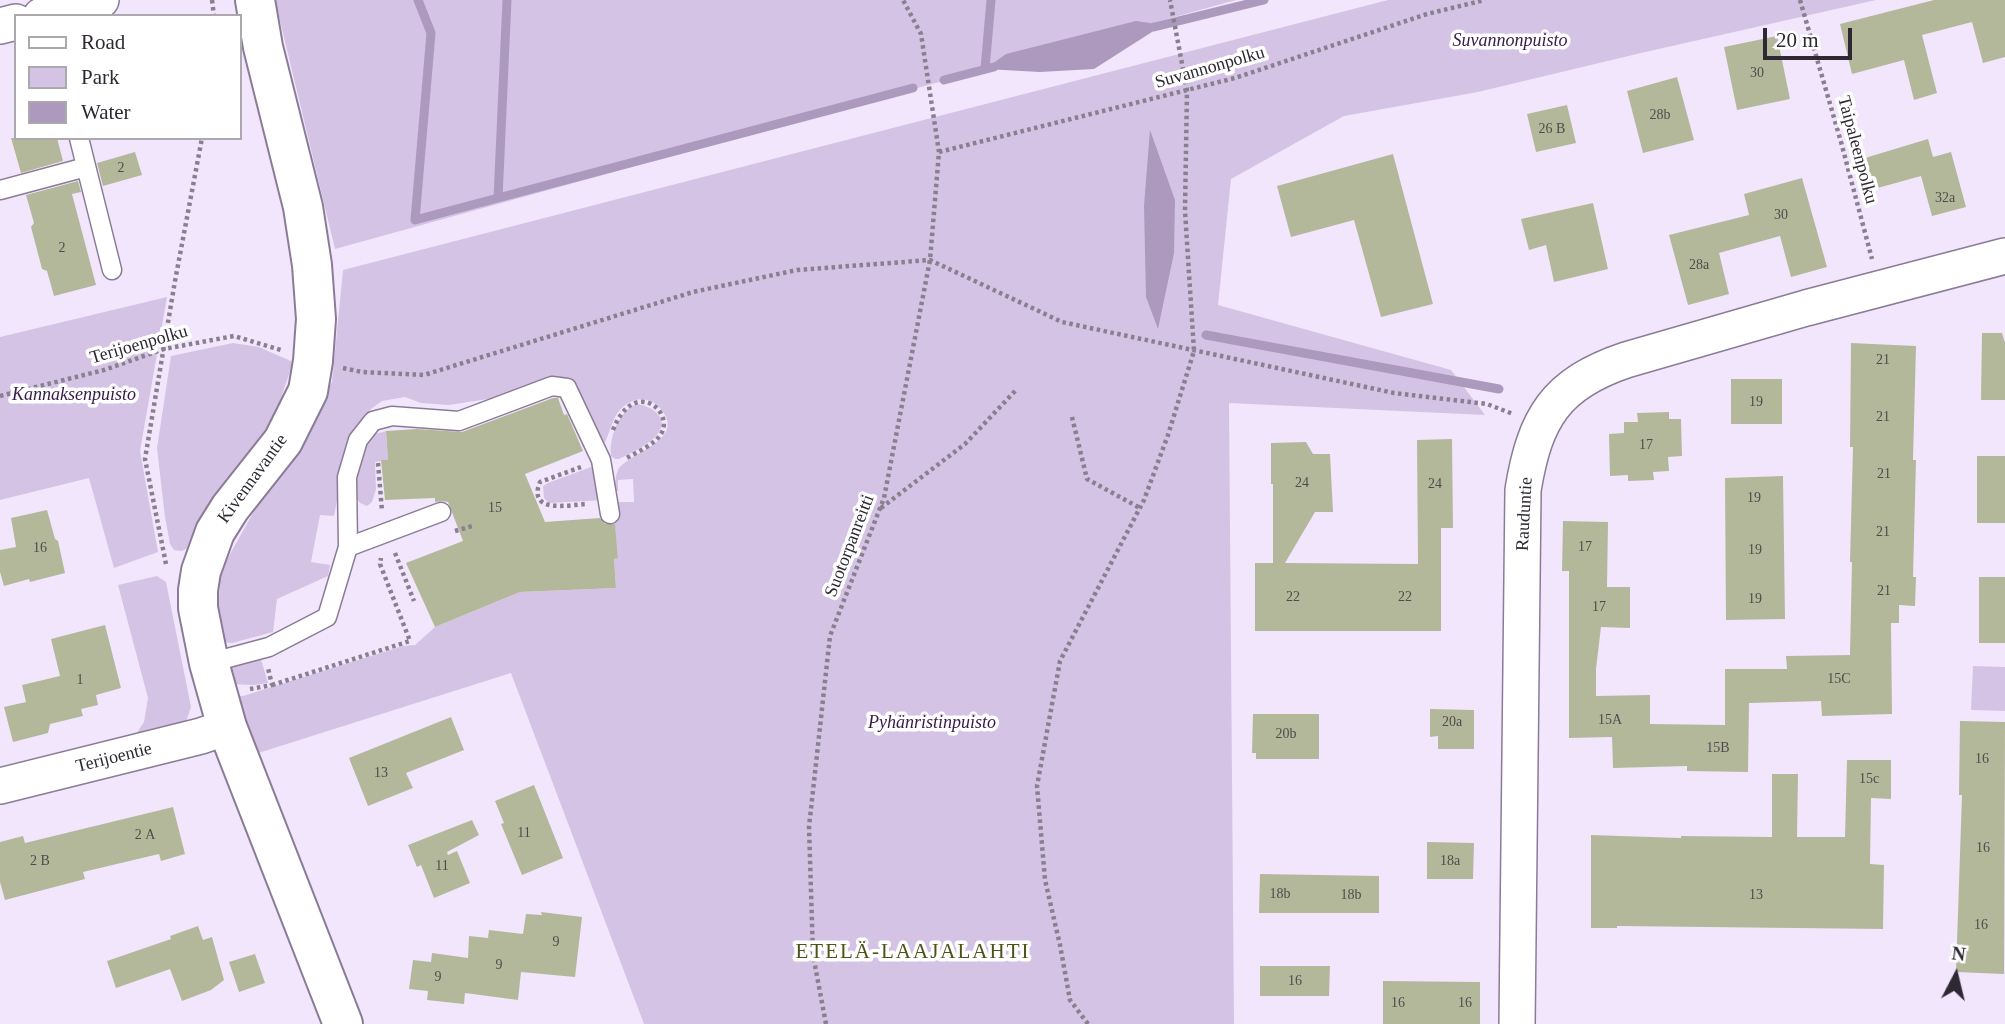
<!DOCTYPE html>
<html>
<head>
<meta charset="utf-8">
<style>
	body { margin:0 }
	#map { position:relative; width:2005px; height:1024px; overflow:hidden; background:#f2e6fd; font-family:"Times New Roman",serif }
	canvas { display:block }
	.legend { position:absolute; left:14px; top:14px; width:228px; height:126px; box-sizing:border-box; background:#fff; border:2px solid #aba9ad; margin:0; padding:9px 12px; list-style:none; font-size:21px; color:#2e2833 }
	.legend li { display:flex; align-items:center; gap:14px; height:35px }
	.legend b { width:35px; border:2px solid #aba9ad }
	.north { position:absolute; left:1921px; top:940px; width:70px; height:70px; -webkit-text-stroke:5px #fff; paint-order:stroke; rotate:7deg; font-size:19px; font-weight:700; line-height:28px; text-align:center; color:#2e2833 }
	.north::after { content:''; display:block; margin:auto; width:24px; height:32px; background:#2e2833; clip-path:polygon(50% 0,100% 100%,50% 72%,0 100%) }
	.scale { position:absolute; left:1763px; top:28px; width:89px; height:32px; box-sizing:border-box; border:4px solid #2e2833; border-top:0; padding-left:9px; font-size:21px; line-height:24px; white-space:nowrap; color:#2e2833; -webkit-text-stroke:5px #fff; paint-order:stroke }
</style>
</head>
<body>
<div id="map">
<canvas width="2005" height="1024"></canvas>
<ul class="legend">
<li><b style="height:9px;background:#fff"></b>Road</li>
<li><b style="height:19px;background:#d5c3e5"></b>Park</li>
<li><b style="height:19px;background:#ad99bd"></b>Water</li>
</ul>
<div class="north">N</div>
<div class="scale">20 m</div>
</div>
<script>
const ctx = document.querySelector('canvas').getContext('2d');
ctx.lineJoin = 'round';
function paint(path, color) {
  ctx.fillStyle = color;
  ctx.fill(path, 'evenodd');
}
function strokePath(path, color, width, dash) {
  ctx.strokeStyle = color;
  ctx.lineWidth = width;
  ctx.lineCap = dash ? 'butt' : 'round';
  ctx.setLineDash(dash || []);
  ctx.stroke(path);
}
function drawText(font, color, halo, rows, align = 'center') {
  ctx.font = font + ' "Times New Roman",serif';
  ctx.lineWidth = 7;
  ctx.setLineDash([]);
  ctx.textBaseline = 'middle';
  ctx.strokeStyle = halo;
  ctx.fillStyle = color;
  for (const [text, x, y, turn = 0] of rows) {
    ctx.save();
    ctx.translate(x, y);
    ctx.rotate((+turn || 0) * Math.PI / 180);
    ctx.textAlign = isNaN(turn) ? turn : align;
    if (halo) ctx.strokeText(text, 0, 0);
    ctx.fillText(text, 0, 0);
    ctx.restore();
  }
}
paint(new Path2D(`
	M275,0H1236L335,249Z
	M1388,0H1876L1641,53L1478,92L1344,116L1231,179L1218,305L1451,370L1485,415L1229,403L1234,1024H644L511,673L252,755L230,695L243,696L403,646L415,645L435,627L520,592L616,588L614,559L618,557L614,517L618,502H634L633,479L618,480V491H615C615,484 615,477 618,470C628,453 684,441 663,412C650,392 626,397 615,417C611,425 609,434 605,442L601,443L592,432L578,386L571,379L562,377L529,384L494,398L449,405L421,403L405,397L382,401L371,409L354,432L344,464L334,516L320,515L311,562L330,565L328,576L277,599L273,632L232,643L223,642L218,633L220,572L253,513L299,442L332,382L343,270Z
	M167,297L140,451L158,552L114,568L89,478L0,500V337Z
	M233,343L259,347L293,362L274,419L196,543L182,551L174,550L170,544L165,517L157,448L171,356Z
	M636,404C655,406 672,421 654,438C644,447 631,453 619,459H615L611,456C609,437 618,413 636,404Z
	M386,431L388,460L375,462L376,489L372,502L367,506L360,503L356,498C356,482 361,443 375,434C377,433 384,432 386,431Z
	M591,467L599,477L604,500L549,503L544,498L543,486L548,483Z
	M157,576L166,582L191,707L186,722L129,745L144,722L148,698L118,585Z
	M260,656L268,683L254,685L228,684L229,670L237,663Z
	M1973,666L2005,667V711L1971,710Z`), '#d5c3e5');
paint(new Path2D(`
	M1136,21L1163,25L1094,69L1040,72L985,69L1006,54Z
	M1150,130L1175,200L1174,253L1158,329L1146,297L1144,206Z`), '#ad99bd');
strokePath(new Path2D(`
	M418,0L431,33L415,220L913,88
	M1154,27L1264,0
	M985,69L991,0
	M944,80L994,67
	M498,198L507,0
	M1206,335L1499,389`), '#ad99bd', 9);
paint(new Path2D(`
	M1934,0H2005V57L1983,63L1972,22L1922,35L1937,93L1914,100L1904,60L1852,74L1840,24Z
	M1777,36L1790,99L1737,110L1724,47Z
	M1677,77L1694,140L1643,153L1627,91Z
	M1567,105L1576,143L1536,152L1527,114Z
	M11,138H57L63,161L21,173Z
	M1928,139L1933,157L1951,152L1966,207L1932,216L1921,176L1874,189L1865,158Z
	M135,152L142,175L103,186L97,163Z
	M1393,154L1433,304L1381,317L1354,220L1291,237L1277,186Z
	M1802,178L1827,267L1791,277L1780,236L1719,253L1729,294L1688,305L1669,235L1749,215L1744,194Z
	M78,181L81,192L72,194L96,285L54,296L47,271L42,269L31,227L34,223L26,195Z
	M1593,203L1608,269L1554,282L1546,245L1529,250L1521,219Z
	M1982,333H2002L2005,343V400H1981Z
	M1851,343L1916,346L1913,460H1916L1913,577H1916L1915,606L1899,605V623H1891L1892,714L1822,716L1821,701L1749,703L1748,772L1687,771V766L1613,768L1612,737L1569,738V571H1562L1563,521L1608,522L1607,587H1630V628L1601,627L1596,669V696L1650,695V724L1725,725V669H1787L1786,656L1850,655L1852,562H1850L1853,447H1850Z
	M1731,379H1782V424H1731Z
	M553,398H558L564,415L567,414L583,451L525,474L545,522L600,518L605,524H615L618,558L614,559L616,588L520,592L435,627L406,563L463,541L448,502L442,501L435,502V498L385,500L381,460H388L386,431L417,429L462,432Z
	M1669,412V419H1681L1682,456L1668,457L1669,471L1653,472L1654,480L1628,481V475L1610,476L1609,434L1624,433V422H1638L1637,413Z
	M1452,439L1453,528H1441V631H1255V563H1273V484H1271V443L1306,442L1313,454H1330L1333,512H1315L1285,563L1418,564L1417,440Z
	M1977,456H2005V523H1977Z
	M1783,476L1785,619L1726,620L1725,478Z
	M47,510L55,539L58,541L65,573L30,582L29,579L4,586L0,572V550L16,547L11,518Z
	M1979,577H2005V643H1979Z
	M105,625L121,688L96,695L98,705L81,709L83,716L50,724L48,733L13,742L4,707L26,702L22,685L60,676L51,639Z
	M1430,709L1474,710V749H1438V736L1430,737Z
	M1253,714H1319V759H1256V753H1252Z
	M451,717L464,750L406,773L413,788L368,806L349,758Z
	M1960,721L2005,722L2004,974L1956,972L1962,795H1959Z
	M1847,760H1891V799L1871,798L1870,864L1884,865L1883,929L1617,926V928H1591V835L1681,838V836L1772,837V774H1798L1797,837H1845Z
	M534,785L563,858L522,875L501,824L504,823L495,801Z
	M173,807L185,854L161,861L159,854L83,872L85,879L5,900L0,882V842L23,836L25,843Z
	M472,820L479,835L447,852L448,855L457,851L470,883L434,898L421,865L417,867L408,845Z
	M1427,842L1474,843L1473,879H1427Z
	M1260,874L1379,876V913H1259Z
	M541,912L582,917L575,977L521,972L518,1000L465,993L464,1004L427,1000L428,991L409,989L413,960L431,962L432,953L468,958L469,936L488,938L489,930L523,934L526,914L542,915Z
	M198,926L203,940L212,937L224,980L211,990L182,1001L170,969L116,988L107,961L171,939L170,936Z
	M255,954L265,983L239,992L229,962Z
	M1260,966H1330L1329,996H1260Z
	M1383,981L1480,982V1024H1383Z`), '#b4b89a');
const service = new Path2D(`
	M79,138L112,270
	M0,190L86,167
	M348,547L347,477L358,440L373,421L392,416L459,421L552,386L567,388L601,460L610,514
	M209,663L269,647L327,617L348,547L441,512`);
const minor = new Path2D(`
	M41,16L101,0
	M0,26L16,22
	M0,786L201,736L227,727
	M1517,1024L1523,490C1535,418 1555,384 1626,360L1806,308L2005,256`);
const tertiary = new Path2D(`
	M255,0L263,47L303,207L312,265L316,319L313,361L308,391L283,441L230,508L215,532L201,571L198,590V608L209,663L227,727L343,1024`);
strokePath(service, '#8a7c96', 21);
strokePath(minor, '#8a7c96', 38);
strokePath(tertiary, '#8a7c96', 42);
strokePath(new Path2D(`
	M212,0L214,16
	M1800,0L1841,142L1872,259
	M939,152L1235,78L1427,14L1485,0
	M343,368L362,372L424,375L693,292L797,270L930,260L1062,322L1394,393L1487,404L1513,414
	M0,396L104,370L164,349L234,336L281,350
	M1072,417L1087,479L1140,508
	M613,430C634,376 675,412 661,434C654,445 637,452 625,459
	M378,463L382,511
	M581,467L540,482C527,514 569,505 586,504
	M881,508L965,444L1017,389
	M455,531L472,526
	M395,553L414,601
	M166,564L145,459L175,281L202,138
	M272,685L410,641L380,564L381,558
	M250,689L272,685L268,668
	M826,1024L813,955L809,827L830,636L884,498L930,260L939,152L921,34L903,0
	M1088,1024L1070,1000L1060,945L1045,880L1037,786L1060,661L1144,500L1168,435L1194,351L1185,211L1187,90L1170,0`), '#887f8f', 4.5, [3.5, 3.5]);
strokePath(service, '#fff', 18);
strokePath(minor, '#fff', 35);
strokePath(tertiary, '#fff', 38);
drawText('14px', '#504c4d', null, [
	["30",1757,73],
	["28b",1660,115],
	["26 B",1552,129],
	["2",121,168],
	["32a",1945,198],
	["30",1781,215],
	["2",62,248],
	["28a",1699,265],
	["21",1883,360],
	["19",1756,402],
	["21",1883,417],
	["17",1646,445],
	["21",1884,474],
	["24",1302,483],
	["24",1435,484],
	["19",1754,498],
	["15",495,508],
	["21",1883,532],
	["17",1585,547],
	["16",40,548],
	["19",1755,550],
	["21",1884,591],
	["22",1293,597],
	["22",1405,597],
	["19",1755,599],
	["17",1599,607],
	["15C",1839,679],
	["1",80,680],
	["15A",1610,720],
	["20a",1452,722],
	["20b",1286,734],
	["15B",1718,748],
	["16",1982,759],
	["13",381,773],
	["15c",1869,779],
	["11",524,833],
	["2 A",145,835],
	["16",1983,848],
	["2 B",40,861],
	["18a",1450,861],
	["11",442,866],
	["18b",1280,894],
	["18b",1351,895],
	["13",1756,895],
	["16",1981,925],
	["9",556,942],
	["9",499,965],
	["9",438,977],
	["16",1295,981],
	["16",1398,1003],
	["16",1465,1003]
]);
drawText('italic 18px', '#361b48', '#fff', [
	["Suvannonpuisto",1510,41],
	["Kannaksenpuisto",74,395],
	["Pyhänristinpuisto",932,723]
]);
drawText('18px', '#2e2833', '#fff', [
	["Suvannonpolku",1210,68,-16],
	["Taipaleenpolku",1857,150,75],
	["Terijoenpolku",139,345,-16],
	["Kivennavantie",253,479,-54],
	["Rauduntie",1525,514,-87],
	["Suotorpanreitti",850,546,-69],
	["Terijoentie",114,758,-14]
]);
ctx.letterSpacing = '2px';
drawText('21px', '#4d5218', '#fff', [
	["ETELÄ-LAAJALAHTI",913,952]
]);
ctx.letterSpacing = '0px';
</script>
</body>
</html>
